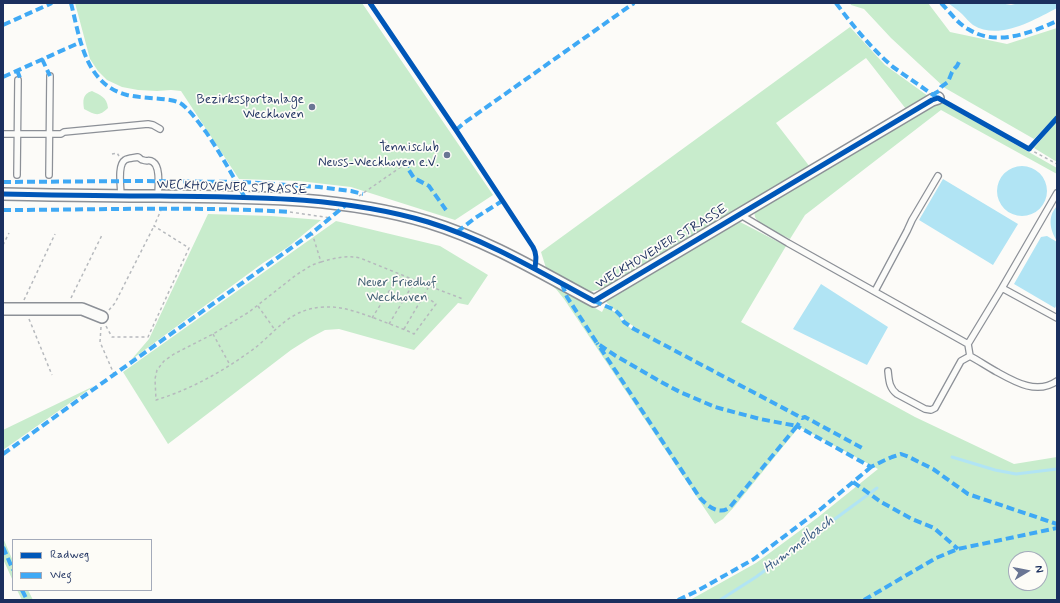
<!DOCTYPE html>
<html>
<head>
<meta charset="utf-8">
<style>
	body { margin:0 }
	#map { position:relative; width:1060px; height:603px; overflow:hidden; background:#fcfbf8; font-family:Mynerve,sans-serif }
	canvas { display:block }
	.frame { position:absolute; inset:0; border:4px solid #1b2f5e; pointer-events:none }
	.legend { position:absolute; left:12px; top:539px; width:140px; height:52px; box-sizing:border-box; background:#fdfcf7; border:1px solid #a3aaba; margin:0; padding:5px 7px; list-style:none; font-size:12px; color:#1b2f5e }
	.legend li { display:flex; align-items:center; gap:8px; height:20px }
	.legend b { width:20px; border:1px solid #a3aaba }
	.north { position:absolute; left:1008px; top:551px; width:40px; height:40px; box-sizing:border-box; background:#fdfcf7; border:1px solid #a3aaba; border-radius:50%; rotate:80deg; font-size:11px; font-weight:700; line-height:16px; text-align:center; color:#1b2f5e }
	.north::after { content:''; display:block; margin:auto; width:14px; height:18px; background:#6a7694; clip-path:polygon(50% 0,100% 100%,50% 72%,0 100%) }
</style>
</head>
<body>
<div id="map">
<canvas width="1060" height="603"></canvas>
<div class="frame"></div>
<ul class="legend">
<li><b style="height:5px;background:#0057b8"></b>Radweg</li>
<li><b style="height:5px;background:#3fa9f5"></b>Weg</li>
</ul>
<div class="north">N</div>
</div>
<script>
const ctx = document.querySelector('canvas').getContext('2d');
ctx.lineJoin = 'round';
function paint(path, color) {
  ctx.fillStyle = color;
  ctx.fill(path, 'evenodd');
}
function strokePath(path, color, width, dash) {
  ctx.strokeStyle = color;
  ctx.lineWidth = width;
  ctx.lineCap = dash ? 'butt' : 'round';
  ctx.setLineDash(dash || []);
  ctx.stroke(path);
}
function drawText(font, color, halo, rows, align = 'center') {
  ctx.font = font + ' Mynerve,sans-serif';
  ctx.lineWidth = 3.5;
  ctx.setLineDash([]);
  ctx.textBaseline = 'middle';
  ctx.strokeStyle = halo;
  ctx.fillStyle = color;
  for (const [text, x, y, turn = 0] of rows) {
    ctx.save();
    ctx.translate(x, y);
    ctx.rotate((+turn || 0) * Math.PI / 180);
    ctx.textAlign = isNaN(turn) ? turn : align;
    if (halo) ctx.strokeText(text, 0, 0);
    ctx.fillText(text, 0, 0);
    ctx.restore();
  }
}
paint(new Path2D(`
	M75,3H362L493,195L455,220L351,187L299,181L239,179L181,91L171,90L157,91L138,90L122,87L107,80L98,71L90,59Z
	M850,3H928L950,32L1007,44L1057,28V115L1034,139L945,88L891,38L864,9L851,5Z
	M850,27L885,65L928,96L906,109L866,58L776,123L810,167L605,288L590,292L546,268L541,252Z
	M92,91C100,95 107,97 108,108C99,117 95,115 84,109C83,101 82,94 92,91Z
	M939,101L1057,168V174L941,110L805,215L790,239C781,234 760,226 755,217C754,214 755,211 756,208Z
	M1057,121V162L1034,148Z
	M208,214L271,216L321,220L288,247L263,263L131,360L149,339Z
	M336,221L440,246L488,275L468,305L458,303L414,350L339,329L325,330L310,338L291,350L168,444L123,372Z
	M735,222H740L746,225L786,246L741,322L915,417L1014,464L1057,457V600H690L756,563L817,518L878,469L799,427L734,507L723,519L715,524L564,299L556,289L544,279L602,312L605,306L612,310L616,313L623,322L633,330L635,327L625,321L621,315L607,303L606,301L607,299ZM1016,559H1040V583H1016Z
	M94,386L3,450V430Z
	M3,538L13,561V581L3,559Z
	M17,590H28L33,600H22Z`), '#c8eccc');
paint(new Path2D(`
	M948,3H1000L1011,5L1019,3H1057V8C1034,20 999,41 973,25C969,22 966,18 962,14C958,10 953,7 948,3Z
	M997 191a25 25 0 1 1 50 0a25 25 0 1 1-50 0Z
	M943,179L1018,224L993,265L919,220Z
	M1057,206V241C1050,230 1047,217 1057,206Z
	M1047,236L1057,242V304L1055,308L1014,284L1041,237Z
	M821,284L888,327L867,365L793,329Z`), '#b1e4f4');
strokePath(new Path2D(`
	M952,457L995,470L1016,474L1057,469
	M720,600L756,577L877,488`), '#b1e4f4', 3);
const service = new Path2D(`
	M3,134H61L64,132L148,124L153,125L160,129
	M17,175L18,80
	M49,175L50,76
	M121,196C121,187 117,165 125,160C128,158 134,158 138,157C140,158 141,160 143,160C147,162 149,159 153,162C161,167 158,187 158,196
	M739,214L788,243L968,344L970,356C979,361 988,367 997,372C1015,382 1037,395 1057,381
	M1002,288L1057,193
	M875,291L907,231L912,220L938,176
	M968,344L1002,288L1057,318
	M888,371C889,380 889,388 897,394L925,409L931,410L935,408L961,361L970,356`);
const minor = new Path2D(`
	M3,194C55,195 107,196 160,196C250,197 340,196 428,222C487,240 540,272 594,301L932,100L938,98
	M3,309H82L102,317`);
strokePath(service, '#8c9097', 8);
strokePath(minor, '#8c9097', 14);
strokePath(new Path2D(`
	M1029,149L1057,164
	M112,154L117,153L119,156
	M359,196L411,160
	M290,212L331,218
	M312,233L321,262L312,265L296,275L249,312L213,334L174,354L164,361L157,370L155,379L156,400C189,390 220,373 248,353C275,335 286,309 324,307C343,306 360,313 377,319C389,324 402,328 414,334L436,304L424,295L429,286L463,299
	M3,245L9,233
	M321,262C335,258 346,255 360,258L429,286
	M71,298L102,235
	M24,300L55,234
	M258,306L275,330
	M109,310L115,303L154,226
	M372,318L400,274
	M29,319L52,375
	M389,324L415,281
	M106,326L112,337H148L189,248L154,226L161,210
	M101,327L100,342L114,374
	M404,329L424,295
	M213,334L230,365`), '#b6b9bd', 1.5, [3, 3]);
strokePath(service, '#fbfbf9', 5.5);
strokePath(minor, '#fbfbf9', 11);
strokePath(new Path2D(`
	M71,3C80,39 85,84 127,95C141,98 156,98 170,100C175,101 180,102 184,106C192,113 199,123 206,132C220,153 232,174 244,196
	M836,3C853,26 871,48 893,67L939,99
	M941,3C950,12 957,23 968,29C996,47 1030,33 1057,21
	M3,25L52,3
	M42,59L50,76
	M17,70L20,78L18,80
	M3,77L81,42
	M932,95L939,91L941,87L948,82L952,72L955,68L957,66L959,62
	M456,130L464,123L634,3
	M411,160L407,167L414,178L429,186L446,210
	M3,182L136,181L243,182L319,187L351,191L363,194
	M3,210C99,210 195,206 290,212
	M457,232L475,218L502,201
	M562,284L567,297L597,343L616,356L661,382L680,392L715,407L760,419L797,426L730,507C719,516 708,506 700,498L597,343
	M594,301L615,310L620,315L624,322L634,329L802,418L805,417L862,448
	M799,423L797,426L871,467L883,461L892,457L901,454L909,457L933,469L968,494L1057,524
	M3,454L312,233L347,204
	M853,482L881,502L912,519L934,528L958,549
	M3,547L13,570
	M22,590L27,600
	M678,600L697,591L754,559L822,508L871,467
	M864,600L936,558L958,549L1057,528`), '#3fa9f5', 4, [8, 4]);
strokePath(new Path2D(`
	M370,3L456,130L533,247C537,254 536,260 535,268
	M3,194C55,195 107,196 160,196C250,197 340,196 428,222C487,240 540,272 594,301L932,100L938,98L1029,149L1057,118`), '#0057b8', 5);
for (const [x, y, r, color] of [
	[312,107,4,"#6a7694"],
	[447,155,4,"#6a7694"]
]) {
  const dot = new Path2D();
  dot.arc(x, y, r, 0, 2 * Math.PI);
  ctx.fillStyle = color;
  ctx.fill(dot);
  strokePath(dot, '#fdfcf7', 1.5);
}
drawText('13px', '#1b2f5e', '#fdfcf7', [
	["Bezirkssportanlage",304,100],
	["Weckhoven",304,115],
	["Tennisclub",439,148],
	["Neuss-Weckhoven e.V.",439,163]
], 'right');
drawText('13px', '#1b2f5e', '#fdfcf7', [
	["WECKHOVENER STRASSE",232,188,2],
	["WECKHOVENER STRASSE",662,247,-31]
]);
drawText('13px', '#3c5b70', '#fdfcf7', [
	["Neuer Friedhof",397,283],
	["Weckhoven",397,298]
]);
drawText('italic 14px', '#385a83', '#fdfcf7', [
	["Hummelbach",799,545,-37]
]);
</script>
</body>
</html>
